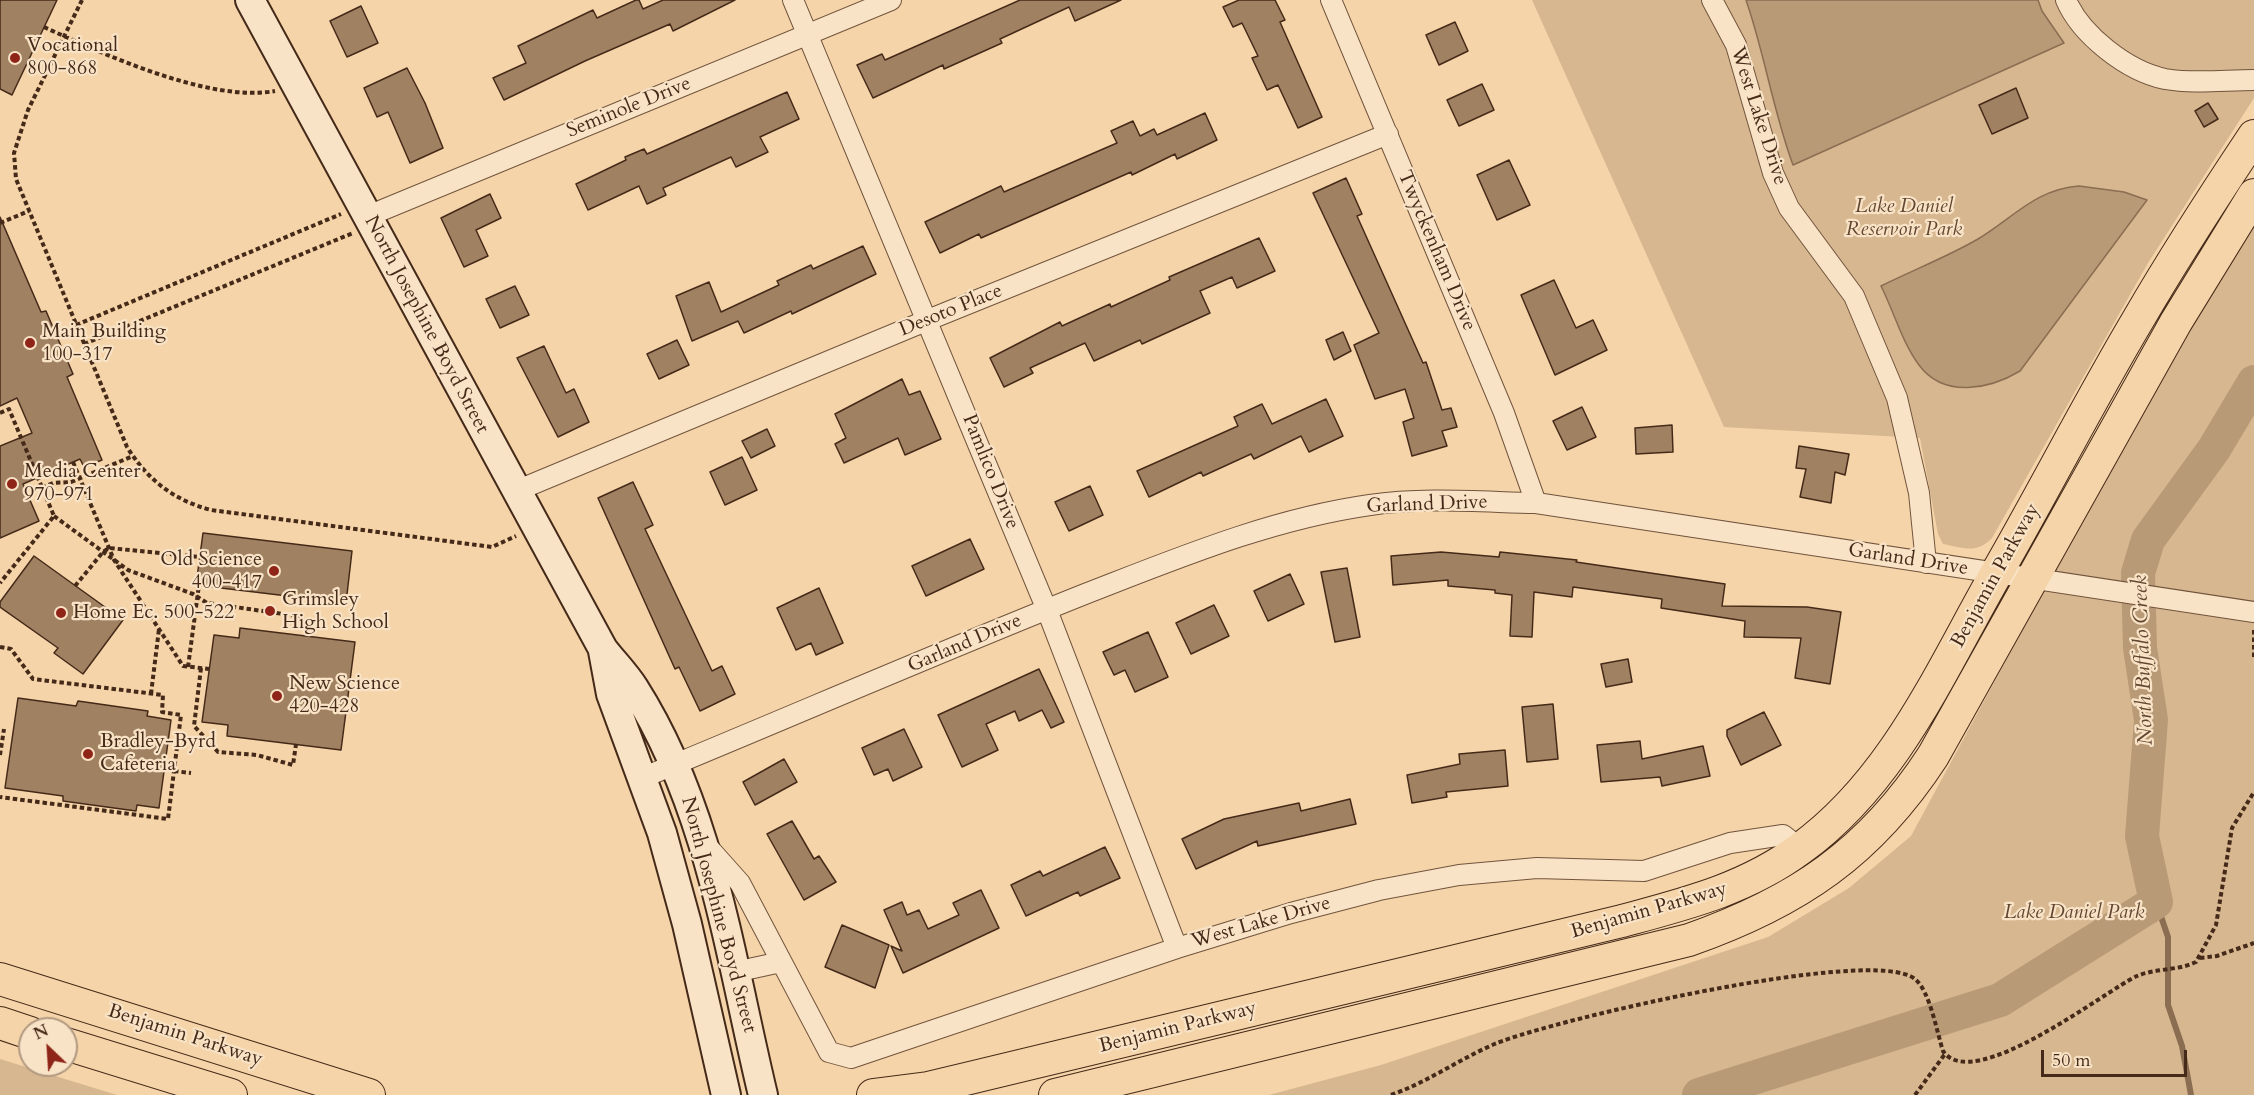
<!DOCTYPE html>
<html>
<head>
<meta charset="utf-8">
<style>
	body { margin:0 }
	#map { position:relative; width:2254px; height:1095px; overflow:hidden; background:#f4d4a8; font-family:Cardo,serif }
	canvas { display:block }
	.north { position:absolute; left:18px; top:1017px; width:60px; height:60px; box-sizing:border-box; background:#f8e3c6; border:2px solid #b19981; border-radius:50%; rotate:335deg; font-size:16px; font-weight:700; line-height:24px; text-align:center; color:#462a19 }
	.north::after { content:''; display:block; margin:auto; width:21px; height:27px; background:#8f2418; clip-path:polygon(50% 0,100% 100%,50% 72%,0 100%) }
	.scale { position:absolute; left:2041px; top:1050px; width:146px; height:27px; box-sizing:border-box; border:3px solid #462a19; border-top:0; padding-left:8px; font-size:18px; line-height:21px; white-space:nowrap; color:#462a19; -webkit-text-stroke:4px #f8e3c6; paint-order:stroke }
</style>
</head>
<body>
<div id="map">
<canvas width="2254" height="1095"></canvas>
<div class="north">N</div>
<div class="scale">50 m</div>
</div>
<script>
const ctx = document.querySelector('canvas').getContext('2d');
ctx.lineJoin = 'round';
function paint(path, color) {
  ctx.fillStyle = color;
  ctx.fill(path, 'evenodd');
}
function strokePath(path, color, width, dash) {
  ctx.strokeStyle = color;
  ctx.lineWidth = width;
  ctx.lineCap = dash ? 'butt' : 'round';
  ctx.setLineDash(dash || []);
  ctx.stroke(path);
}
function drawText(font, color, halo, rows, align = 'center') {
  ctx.font = font + ' Cardo,serif';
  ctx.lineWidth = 4.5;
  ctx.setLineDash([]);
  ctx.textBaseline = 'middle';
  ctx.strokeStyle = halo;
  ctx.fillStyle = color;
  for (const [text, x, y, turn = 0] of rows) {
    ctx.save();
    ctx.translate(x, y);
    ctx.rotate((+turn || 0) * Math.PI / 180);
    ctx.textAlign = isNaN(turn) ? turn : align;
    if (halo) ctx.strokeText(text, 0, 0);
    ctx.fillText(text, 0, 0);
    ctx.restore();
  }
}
paint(new Path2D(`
	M1532,0H2254V98L2148,263L1992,538C1977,554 1963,548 1943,544L1938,534L1920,438L1724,427Z
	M2254,214V1095H1269L1381,1065L1768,937L1849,888L1911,836L2152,390Z
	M0,1059L117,1095H0Z`), '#d6b790');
const water = new Path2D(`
	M1746,0H2038L2042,11L2064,43L1793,165C1773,111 1765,55 1746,0Z
	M2079,186L2124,192L2147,200L2020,371C1990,389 1944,399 1919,365C1902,342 1894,312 1881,286C1913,270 1947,257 1978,239C2013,218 2036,189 2079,186Z`);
paint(water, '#b99a77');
strokePath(water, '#8b6d51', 1.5);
strokePath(new Path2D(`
	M2156,902L2168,937V1005L2182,1046L2191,1095`), '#8b6d51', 6);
strokePath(new Path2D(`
	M1699,1095L2000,1000L2156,902L2142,836L2151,720L2140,648L2138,573L2148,540L2214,449L2254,382`), '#b99a77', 34);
const building = new Path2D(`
	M0,0H57L12,95L0,89Z
	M636,0H639L643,9L663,0H735L673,31L670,24L585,61L504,100L493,78L526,63L518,46L593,10L597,18Z
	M1020,0H1121L1075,21L1069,7L1000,39L1002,43L944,69L943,65L873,98L857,65L882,54L885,60Z
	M1239,0H1275L1285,20L1280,22L1322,117L1298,128L1278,85L1267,90L1252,58L1258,56L1242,23L1233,27L1223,7Z
	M361,6L378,43L347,57L330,21Z
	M1455,22L1468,51L1439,65L1426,35Z
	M407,68L425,103L443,148L410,163L388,112L377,117L364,88Z
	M1482,84L1494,110L1459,126L1447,100Z
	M2016,88L2028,118L1992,134L1979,105Z
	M787,92L799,119L760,137L768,152L736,167L731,157L663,188L666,195L647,204L639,186L588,210L576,184L626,160L625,157L644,149L647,154Z
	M2208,103L2218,119L2204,127L2195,111Z
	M1205,113L1217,140L1177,159L1175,154L1132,175L1131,172L981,238L979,234L940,253L925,222L1001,186L1004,192L1117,143L1111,131L1133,121L1140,136L1154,129L1157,135Z
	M1509,160L1530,205L1497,220L1477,175Z
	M1346,178L1362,214L1357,216L1423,363L1426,362L1442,410L1451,408L1457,427L1442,431L1447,446L1412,456L1403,422L1414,418L1405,389L1375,399L1354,345L1379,333L1313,193Z
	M490,194L501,218L476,230L488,256L464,267L441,218Z
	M0,217L41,312L46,311L73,374L67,377L102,460L84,467L80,459L23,484L39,521L0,538V446L32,433L17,398L0,406Z
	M1259,238L1275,271L1237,288L1232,277L1200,291L1210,313L1142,344L1140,340L1094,361L1085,343L1030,368L1033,373L1004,387L990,358L1060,322L1062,326L1110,304L1111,307L1170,280L1169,277Z
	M863,246L876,274L792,314L791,311L744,333L738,321L692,341L676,296L709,282L721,312L779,285L777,281L811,265L813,269Z
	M1554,280L1576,328L1593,320L1607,350L1555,375L1521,295Z
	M515,286L529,315L500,328L486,299Z
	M1343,332L1351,351L1334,360L1326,340Z
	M677,340L689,365L659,379L647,354Z
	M544,346L566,393L574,389L589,422L558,437L517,358Z
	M902,379L909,395L920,391L941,439L905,455L898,438L844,463L835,444L846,438L835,414Z
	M1326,399L1343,436L1309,452L1301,436L1254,459L1251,454L1203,476L1201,472L1149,497L1137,471L1238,426L1234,417L1262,404L1272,424Z
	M1582,407L1596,437L1567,450L1553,421Z
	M1672,425L1673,452L1636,454L1635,428Z
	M767,429L775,446L751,458L742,441Z
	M1799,446L1849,454L1845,475L1835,472L1831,503L1800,497L1806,469L1796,468Z
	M742,457L757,490L725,505L710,472Z
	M633,482L653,525L645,529L712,671L722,666L735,694L700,711L679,667L675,669L598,498Z
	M1090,486L1103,515L1069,531L1055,502Z
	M203,533L352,551L346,603L196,585Z
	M970,539L984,569L926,596L912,566Z
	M1441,552L1499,557L1500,552L1577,560L1576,562L1725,584L1722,606L1807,607L1841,612L1830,684L1795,678L1801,638L1744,637L1745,621L1661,608L1662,599L1573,587L1572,597L1534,592L1532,637L1510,636L1512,595L1495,593V590L1448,586V580L1393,585L1391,556Z
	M34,556L123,620L83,674L54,653L58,648L0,607V602Z
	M1347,568L1360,637L1335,642L1321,572Z
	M1290,574L1304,604L1268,621L1254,591Z
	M819,588L843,643L816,655L811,643L796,650L777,608Z
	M1214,605L1229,636L1191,654L1176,623Z
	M240,628L355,642L341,750L227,736L228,725L202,722L214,635L239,638Z
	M1148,632L1168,677L1135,692L1125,670L1114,675L1103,652Z
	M1628,659L1632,682L1606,687L1601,664Z
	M1039,669L1064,722L1051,728L1042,710L1019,721L1015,711L986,724L998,750L962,767L938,715Z
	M18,698L76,706L78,701L148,711L147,716L171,720L159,808L137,805L136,811L63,801V796L5,788Z
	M1553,704L1558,759L1527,762L1522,707Z
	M1764,712L1781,745L1741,765L1727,736V730Z
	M904,729L922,767L893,781L888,769L874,775L862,748Z
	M1640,741L1642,759L1703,746L1710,776L1662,786L1660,777L1601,782L1597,745Z
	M1505,750L1508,786L1446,792L1447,797L1412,803L1407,775L1460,764L1459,754Z
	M784,759L797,782L755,805L743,782Z
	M1350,799L1356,824L1258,846L1257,841L1196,869L1182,839L1224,819L1299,803L1301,811Z
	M792,821L814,859L819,856L836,882L804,900L767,834Z
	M1105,847L1120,878L1080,896L1078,892L1026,916L1011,885L1040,871L1043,876Z
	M981,890L999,928L903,973L891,946L902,951L884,910L902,902L907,915L919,910L928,929L959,915L953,903Z
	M842,925L889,945L875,988L825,967Z`);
paint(building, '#a08263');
strokePath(building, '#462a19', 1.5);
const street = new Path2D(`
	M793,0L1047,610L1177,948
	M1331,0L1504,413L1536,503
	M1712,0L1736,45L1773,173L1789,208L1854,296L1897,398L1919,493L1926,563
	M2066,0C2081,35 2127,71 2165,79C2194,84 2225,80 2254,80
	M368,216L891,0
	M516,491L928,320L1388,134
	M642,778C790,717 937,653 1085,594C1178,558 1271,519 1370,505C1423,497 1483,502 1536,503L2254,612
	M707,846L740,883L829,1052L851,1058L1177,948L1291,913L1379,890L1459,875L1537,868L1644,871L1730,843L1783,835L1801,849
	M735,972L781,962`);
const secondary = new Path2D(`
	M250,0L603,649C613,662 625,674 634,688C711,809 730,958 763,1095
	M603,651L611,694L662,833L687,924L726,1095`);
const primary = new Path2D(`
	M0,979L369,1095
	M0,1023L30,1033
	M66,1044L231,1095
	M873,1095L928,1088L974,1077L1622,921C1685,904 1746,889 1800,849C1894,781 1940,672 1996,574C2045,489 2089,402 2139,318C2175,256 2214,196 2254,136
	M1055,1095L1689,940C1797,902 1870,853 1933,756L2176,322L2254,195`);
strokePath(street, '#72543d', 22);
strokePath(secondary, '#462a19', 32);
strokePath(primary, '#462a19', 34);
strokePath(new Path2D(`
	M82,0L28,110L14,153L16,179L127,447C147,479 173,500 211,510L492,547L516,536
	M44,27C103,54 210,103 275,91
	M0,223L29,211
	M76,325L341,214
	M84,344L353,233
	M0,413L9,409L54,516L0,583
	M73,462L114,560L183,666L209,669
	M42,488L53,483L71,482L133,456
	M54,516L128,570L193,594L207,603L304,617
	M75,586L103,552L109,548L199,557
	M2254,630V659
	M0,647L11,649L33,679L163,695L162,712L181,715L168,819L0,797
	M188,667L199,585
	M201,668L194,726L218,752L257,755L293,765L296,744
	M151,694L159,629
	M0,755L4,729
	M174,771L191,773
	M2200,958L2217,956L2254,943
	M1391,1095C1428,1082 1461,1058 1497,1043C1554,1020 1873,945 1915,979C1930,991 1937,1033 1943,1051C1973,1095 2105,991 2137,976C2156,968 2177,971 2196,962L2216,925L2232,828L2254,792
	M1915,1095L1945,1054`), '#462a19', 4, [4.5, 3]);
strokePath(street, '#f8e3c6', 20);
strokePath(secondary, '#f8e3c6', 28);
strokePath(primary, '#f4d4a8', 32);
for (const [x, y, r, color] of [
	[15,58,6,"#8f2418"],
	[30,343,6,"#8f2418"],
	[12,484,6,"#8f2418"],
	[274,571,6,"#8f2418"],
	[270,611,6,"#8f2418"],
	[61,613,6,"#8f2418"],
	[277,696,6,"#8f2418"],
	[88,754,6,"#8f2418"]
]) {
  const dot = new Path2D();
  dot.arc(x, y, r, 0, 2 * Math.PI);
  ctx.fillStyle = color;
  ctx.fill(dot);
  strokePath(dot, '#f8e3c6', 2);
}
drawText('20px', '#462a19', '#f8e3c6', [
	["Vocational",27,46],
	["800-868",27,69],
	["Main Building",42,332],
	["100-317",42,355],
	["Media Center",24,472],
	["970-971",24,495],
	["Old Science",262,560,"right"],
	["400-417",262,583,"right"],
	["Grimsley",282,600],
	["High School",282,623],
	["Home Ec. 500-522",73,613],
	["New Science",289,684],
	["420-428",289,707],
	["Bradley-Byrd",100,742],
	["Cafeteria",100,765]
], 'left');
drawText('20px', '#462a19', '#f8e3c6', [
	["Seminole Drive",629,108,-22],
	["West Lake Drive",1758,116,72],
	["Twyckenham Drive",1436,251,67],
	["Desoto Place",951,311,-22],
	["North Josephine Boyd Street",426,325,62],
	["Pamlico Drive",990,472,68],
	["Garland Drive",1427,505,-2],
	["Garland Drive",1908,560,9],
	["Benjamin Parkway",1996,576,-61],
	["Garland Drive",965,644,-23],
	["Benjamin Parkway",1649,911,-16],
	["North Josephine Boyd Street",718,915,75],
	["West Lake Drive",1261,923,-16],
	["Benjamin Parkway",1178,1028,-14],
	["Benjamin Parkway",185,1036,18]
]);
drawText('italic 20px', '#634631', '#f8e3c6', [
	["Lake Daniel",1904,207],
	["Reservoir Park",1904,230],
	["Lake Daniel Park",2074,913]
]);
drawText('italic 21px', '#634630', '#f8e3c6', [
	["North Buffalo Creek",2144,660,-92]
]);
</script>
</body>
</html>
